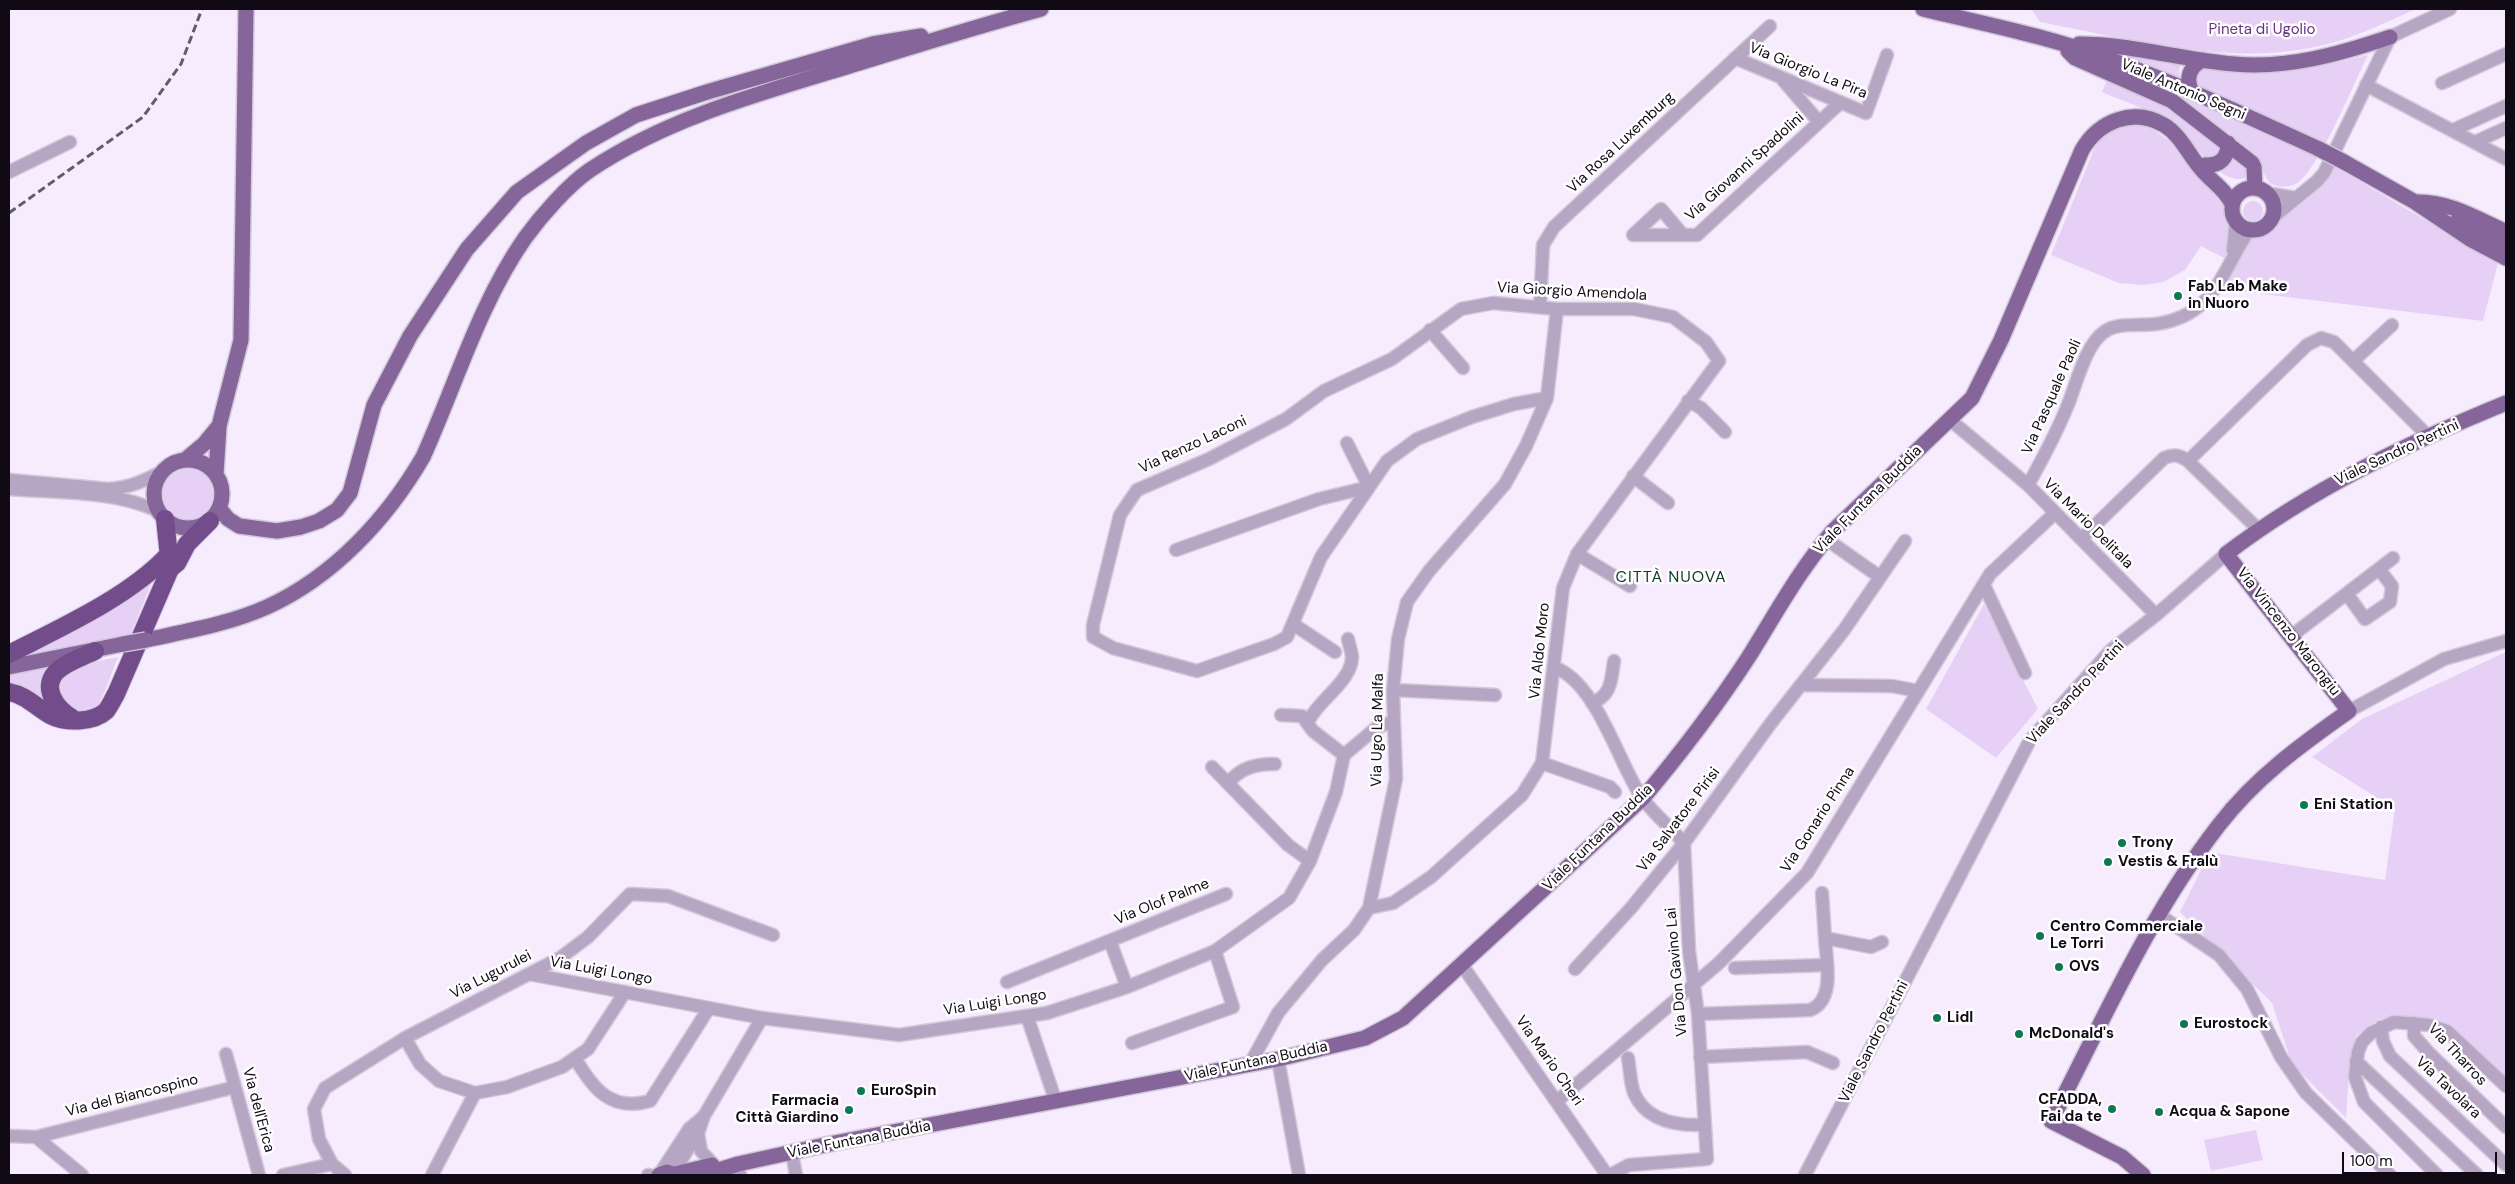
<!DOCTYPE html>
<html>
<head>
<meta charset="utf-8">
<style>
	body { margin:0 }
	#map { position:relative; width:2515px; height:1184px; overflow:hidden; background:#f6ecfe; font-family:"DM Sans",sans-serif }
	canvas { display:block }
	.frame { position:absolute; inset:0; border:10px solid #100a14; pointer-events:none }
	.scale { position:absolute; left:2342px; top:1152px; width:155px; height:22px; box-sizing:border-box; border:2px solid #100a14; border-top:0; padding-left:6px; font-size:15px; line-height:18px; white-space:nowrap; color:#100a14; -webkit-text-stroke:4px #fefefe; paint-order:stroke }
</style>
</head>
<body>
<div id="map">
<canvas width="2515" height="1184"></canvas>
<div class="frame"></div>
<div class="scale">100 m</div>
</div>
<script>
const ctx = document.querySelector('canvas').getContext('2d');
ctx.lineJoin = 'round';
function paint(path, color) {
  ctx.fillStyle = color;
  ctx.fill(path, 'evenodd');
}
function strokePath(path, color, width, dash) {
  ctx.strokeStyle = color;
  ctx.lineWidth = width;
  ctx.lineCap = dash ? 'butt' : 'round';
  ctx.setLineDash(dash || []);
  ctx.stroke(path);
}
function drawText(font, color, halo, rows, align = 'center') {
  ctx.font = font + ' "DM Sans",sans-serif';
  ctx.lineWidth = 5;
  ctx.setLineDash([]);
  ctx.textBaseline = 'middle';
  ctx.strokeStyle = halo;
  ctx.fillStyle = color;
  for (const [text, x, y, turn = 0] of rows) {
    ctx.save();
    ctx.translate(x, y);
    ctx.rotate((+turn || 0) * Math.PI / 180);
    ctx.textAlign = isNaN(turn) ? turn : align;
    if (halo) ctx.strokeText(text, 0, 0);
    ctx.fillText(text, 0, 0);
    ctx.restore();
  }
}
paint(new Path2D(`
	M2031,9H2416C2390,20 2363,34 2335,42C2240,70 2134,40 2040,22Z
	M2122,53L2182,62L2179,70L2180,77L2120,55Z
	M2368,55C2353,85 2322,162 2299,182C2294,186 2282,188 2277,186C2262,183 2265,165 2256,157C2225,129 2187,108 2152,86V82L2204,101L2194,78L2201,69C2257,74 2313,70 2368,55Z
	M2107,80L2162,103L2182,116L2248,167V177C2221,190 2193,139 2176,126C2160,113 2122,101 2102,92Z
	M2133,124L2152,129L2168,140L2226,209L2232,235L2226,259L2201,246L2185,270L2163,282L2143,285L2119,283L2051,255L2097,142C2107,131 2118,127 2133,124Z
	M2332,165L2498,263L2483,321L2222,289L2249,239L2265,226L2294,210L2310,196Z
	M2243 211a10 10 0 1 1 20 0a10 10 0 1 1-20 0Z
	M163 494a25 25 0 1 1 50 0a25 25 0 1 1-50 0Z
	M154,577L130,636L18,659Z
	M1984,604L2038,709L1996,758L1926,709Z
	M2506,652V1083L2450,1026L2379,1019L2356,1036L2349,1074L2346,1118L2292,1064L2272,1003L2180,912L2203,866L2214,853L2385,880L2395,809L2312,757L2362,719Z
	M118,657L105,691L98,705L90,711L78,712L68,709L57,692C61,664 96,662 118,657Z
	M53,665L52,706L9,687V674Z
	M2256,1130L2263,1160L2211,1171L2204,1140Z`), '#e6d0f6');
const minor = new Path2D(`
	M1735,58L1866,113L1887,55
	M1783,80L1819,122
	M2442,83L2506,54
	M2366,85L2506,159
	M2453,130L2506,106
	M2475,142L2506,128
	M9,172L70,142
	M2266,193L2296,198
	M2271,219L2317,181L2324,173L2390,37L2450,9
	M1633,235H1697L1840,103
	M1633,235L1661,209L1683,235
	M2233,250L2236,221
	M1540,307L1543,245L1554,227L1770,26
	M1430,330L1463,368
	M2353,361L2392,325
	M1688,401L1701,408L1725,432
	M1949,419L2028,485L2156,615
	M2188,461L2307,345L2321,338L2334,342L2429,437
	M1633,476L1668,503
	M9,480L108,489C129,488 144,481 163,471
	M2028,485C2042,460 2056,434 2067,407C2076,386 2085,345 2104,332C2117,322 2140,326 2156,324C2214,316 2221,273 2248,232L2257,230
	M9,489C58,493 112,490 158,511
	M1826,539L1880,577
	M2081,539L2164,458C2174,454 2180,455 2188,461L2258,529
	M1176,550L1319,499L1369,487L1347,443
	M1577,554L1630,586
	M1984,585L2025,673
	M2347,594L2365,619L2390,602L2392,586L2379,569
	M1293,624L1335,652
	M2290,637L2393,558
	M1554,667C1597,683 1618,762 1642,798C1654,814 1671,828 1684,843L1689,951L1698,1014L1707,1159L1629,1165L1610,1175
	M1801,685L1892,686L1918,691
	M1393,690L1495,695
	M1592,703C1612,695 1611,680 1614,661
	M2349,711L2444,659L2506,641
	M1281,715L1302,716L1313,731L1344,755
	M1308,722C1317,701 1351,682 1352,658C1352,652 1349,645 1348,639
	M1542,763L1610,787L1615,792
	M1212,767L1288,845L1310,861
	M1228,783C1241,768 1254,764 1275,764
	M1822,893L1825,938
	M1369,908L1393,903L1431,877L1522,795L1542,763L1563,588L1577,554L1719,361L1706,342L1673,317L1634,309H1557L1493,303L1461,309L1392,359L1324,391L1286,419L1209,459L1137,490L1120,515L1093,625V637L1113,648L1197,671L1274,644L1287,637L1321,557L1387,461L1417,439L1472,417L1514,404L1547,398
	M2158,914L2219,955L2247,989L2281,1057L2306,1093L2390,1175
	M1110,941L1127,987
	M1462,965L1607,1175
	M1735,968L1826,965
	M1575,969L1631,908L1684,843L1771,723L1844,630L1905,541
	M529,974L762,1018L899,1035L1047,1013L1127,987L1215,951L1289,898L1310,861L1336,792L1344,755L1376,728L1394,721
	M1007,982L1226,894
	M1698,1014L1810,1010C1836,1000 1826,960 1825,938L1871,947L1882,942
	M1027,1016L1056,1102
	M2414,1023V1036L2429,1053L2506,1127
	M2381,1027L2383,1041L2390,1056L2506,1165
	M405,1038L420,1064L439,1081L475,1093L507,1087L562,1067L588,1049L625,992
	M1132,1043L1233,1007L1215,951
	M226,1054L259,1175
	M1700,1057L1807,1052L1833,1063
	M575,1058C593,1089 611,1112 650,1101L709,1008
	M1628,1058C1630,1069 1630,1082 1634,1093C1646,1121 1677,1126 1704,1125
	M1278,1059L1299,1175
	M2356,1061L2477,1175
	M1250,1064L1278,1013L1322,960L1354,930L1369,908L1396,779L1393,690L1398,639L1407,602L1429,571L1505,484L1526,446L1547,398L1557,309
	M1557,1101L1719,963L1807,873L1990,574L2055,513
	M698,1133L701,1151L714,1165
	M9,1136L36,1137L82,1175
	M36,1137L235,1087
	M792,1153L796,1175
	M738,1164L740,1175
	M673,1173L698,1133L704,1116L762,1018
	M283,1175L332,1164
	M345,1175L332,1164L319,1139L314,1109L325,1088L405,1038L560,958L588,937L630,894L668,896L773,935
	M432,1175L475,1093
	M648,1175H649
	M659,1175L689,1129L703,1117
	M1805,1175L2030,740L2111,650L2156,615L2226,554
	M2437,1175L2364,1102L2355,1077L2358,1052L2362,1042L2371,1033L2394,1022L2429,1025L2447,1031L2506,1086`);
const major = new Path2D(`
	M1923,9C1984,24 2047,36 2106,58C2179,84 2249,117 2319,149
	M2079,44C2131,44 2182,60 2234,64C2287,69 2340,54 2390,37
	M2068,51L2075,58L2172,101L2252,163L2254,167L2255,188
	M2192,92C2185,78 2190,66 2203,60
	M2344,162L2415,202L2470,239L2506,258
	M2205,165C2220,166 2228,158 2228,143
	M2232 209a21 21 0 1 1 42 0a21 21 0 1 1-42 0Z
	M2415,202C2449,201 2476,218 2506,232
	M2456,222L2506,246
	M154 494a34 34 0 1 1 68 0a34 34 0 1 1-68 0Z
	M185,460L204,444L218,427
	M216,474L219,426L241,340L246,9
	M219,508L228,519L239,526L277,531L301,527L319,521L337,510L350,493L374,405L410,336L467,249L517,192L586,143L636,115L707,92L873,44L921,36
	M146,640C187,631 229,624 267,607C333,577 387,519 423,457C456,384 479,304 525,238C541,216 568,185 590,170C663,121 750,96 833,71C902,50 971,28 1041,9
	M9,667L123,644
	M675,1174L712,1165
	M659,1175L667,1172L676,1175
	M703,1175L738,1164L834,1143L1278,1059L1365,1038L1403,1018L1643,798C1680,754 1716,707 1748,658C1775,615 1799,570 1833,531L1972,398L2001,340L2082,150C2099,121 2133,107 2164,125C2181,135 2189,156 2202,170C2212,182 2225,189 2232,204
	M2143,1175L2122,1157L2051,1121C2103,1021 2149,915 2219,825C2255,778 2302,744 2349,711L2226,554C2311,489 2408,443 2506,403`);
const highway = new Path2D(`
	M165,519L170,566
	M9,654C60,628 129,597 168,555
	M9,692C26,695 36,707 50,715C65,723 93,723 106,711C110,706 113,699 116,694L170,569L177,563L187,544L210,521
	M72,718C57,709 41,689 56,672C66,662 83,657 95,651`);
strokePath(minor, '#d1c8d9', 15);
strokePath(major, '#d1c8d9', 18);
strokePath(highway, '#d1c8d9', 20);
strokePath(minor, '#b6a5c3', 12);
strokePath(major, '#85659a', 15);
strokePath(highway, '#734d8b', 18);
strokePath(new Path2D(`
	M9,213L143,117L181,64L202,9`), '#625b68', 3, [8, 4]);
const majorBridge = new Path2D(`
	M2319,149L2344,162
	M123,644L146,640`);
strokePath(majorBridge, '#d1c8d9', 18, []);
strokePath(majorBridge, '#85659a', 15);
for (const [x, y, r, color] of [
	[2178,296,5,"#107851"],
	[2304,805,5,"#107851"],
	[2122,843,5,"#107851"],
	[2108,862,5,"#107851"],
	[2040,936,5,"#107851"],
	[2059,967,5,"#107851"],
	[1937,1018,5,"#107851"],
	[2184,1024,5,"#107851"],
	[2019,1034,5,"#107851"],
	[861,1091,5,"#107851"],
	[2112,1109,5,"#107851"],
	[849,1110,5,"#107851"],
	[2159,1112,5,"#107851"]
]) {
  const dot = new Path2D();
  dot.arc(x, y, r, 0, 2 * Math.PI);
  ctx.fillStyle = color;
  ctx.fill(dot);
  strokePath(dot, '#fefefe', 2);
}
drawText('15px', '#663383', '#fefefe', [
	["Pineta di Ugolio",2262,30]
]);
drawText('15px', '#100a14', '#fefefe', [
	["Via Giorgio La Pira",1808,71,22],
	["Viale Antonio Segni",2183,90,23],
	["Via Rosa Luxemburg",1621,143,-43],
	["Via Giovanni Spadolini",1745,167,-42],
	["Via Giorgio Amendola",1572,292,3],
	["Via Pasquale Paoli",2052,397,-66],
	["Via Renzo Laconi",1193,445,-25],
	["Viale Sandro Pertini",2397,453,-25],
	["Viale Funtana Buddia",1868,500,-45],
	["Via Mario Delitala",2088,524,45],
	["Via Vincenzo Marongiu",2288,632,52],
	["Via Aldo Moro",1540,651,-84],
	["Viale Sandro Pertini",2076,693,-47],
	["Via Ugo La Malfa",1378,730,-89],
	["Via Salvatore Pirisi",1679,820,-53],
	["Via Gonario Pinna",1818,820,-57],
	["Viale Funtana Buddia",1598,838,-44],
	["Via Olof Palme",1162,902,-22],
	["Via Luigi Longo",601,971,10],
	["Via Don Gavino Lai",1677,972,-95],
	["Via Lugurulei",491,975,-27],
	["Via Luigi Longo",995,1003,-9],
	["Viale Sandro Pertini",1874,1042,-63],
	["Via Tharros",2457,1055,47],
	["Via Mario Cheri",1549,1061,55],
	["Viale Funtana Buddia",1256,1062,-12],
	["Via Tavolara",2448,1088,43],
	["Via del Biancospino",132,1096,-14],
	["Via dell'Erica",258,1110,75],
	["Viale Funtana Buddia",859,1140,-11]
]);
drawText('bold 15px', '#100a14', '#fefefe', [
	["Fab Lab Make",2188,287],
	["in Nuoro",2188,304],
	["Eni Station",2314,805],
	["Trony",2132,843],
	["Vestis & Fralù",2118,862],
	["Centro Commerciale",2050,927],
	["Le Torri",2050,944],
	["OVS",2069,967],
	["Lidl",1947,1018],
	["Eurostock",2194,1024],
	["McDonald's",2029,1034],
	["EuroSpin",871,1091],
	["CFADDA,",2102,1100,"right"],
	["Fai da te",2102,1117,"right"],
	["Farmacia",839,1101,"right"],
	["Città Giardino",839,1118,"right"],
	["Acqua & Sapone",2169,1112]
], 'left');
ctx.letterSpacing = '1px';
drawText('16px', '#0e3b28', '#fefefe', [
	["CITTÀ NUOVA",1671,578]
]);
ctx.letterSpacing = '0px';
</script>
</body>
</html>
